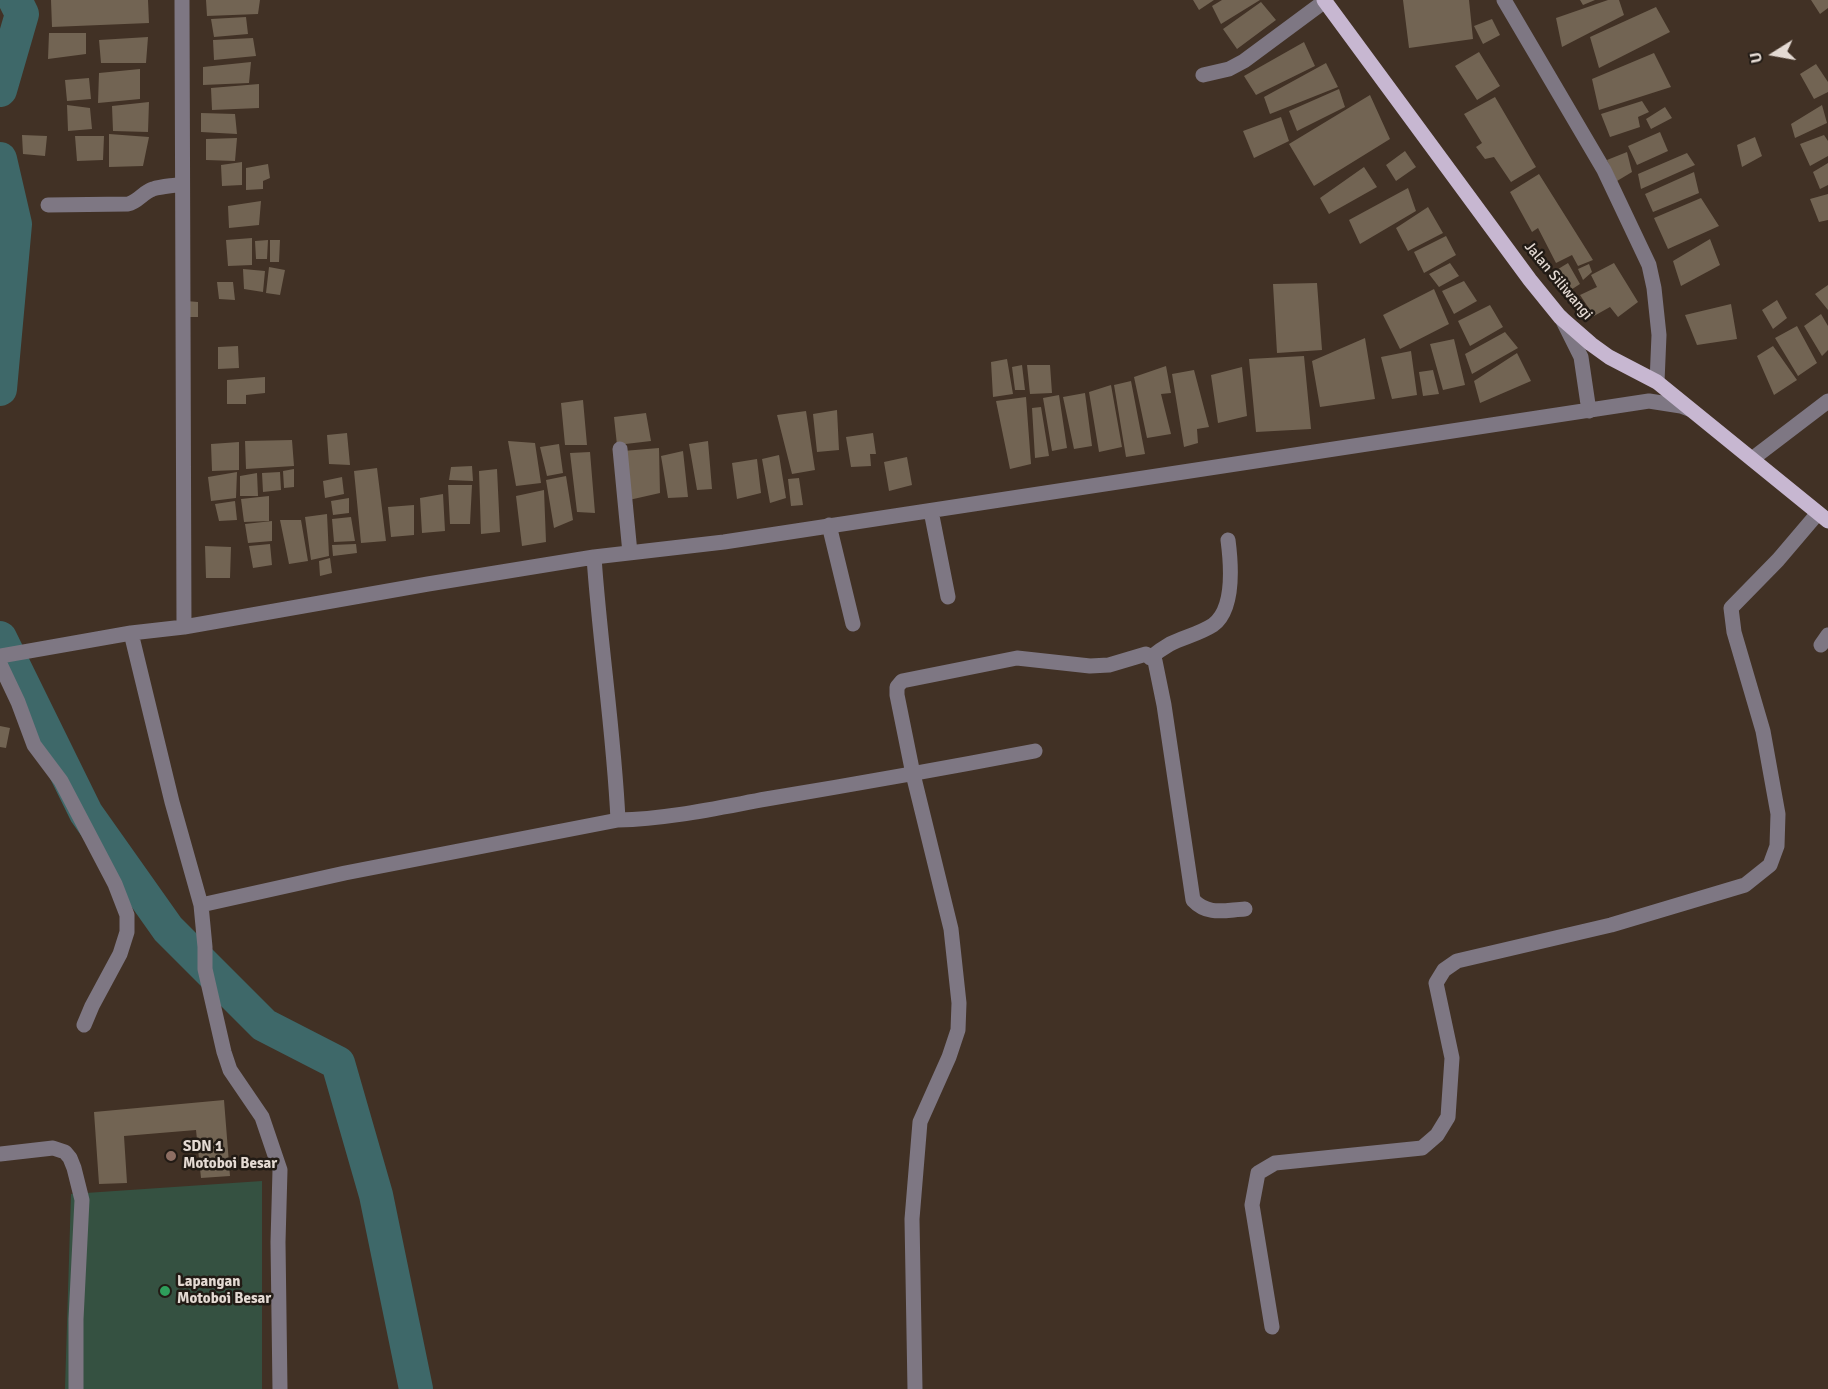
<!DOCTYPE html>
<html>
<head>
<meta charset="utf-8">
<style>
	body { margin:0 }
	#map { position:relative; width:1828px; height:1389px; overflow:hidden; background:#413125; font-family:Signika,sans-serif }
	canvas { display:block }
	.north { position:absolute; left:1744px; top:24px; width:60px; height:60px; -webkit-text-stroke:4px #221b15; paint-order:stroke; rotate:259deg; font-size:16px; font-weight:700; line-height:24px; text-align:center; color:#e4dad3 }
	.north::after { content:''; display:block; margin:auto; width:21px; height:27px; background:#e4dad3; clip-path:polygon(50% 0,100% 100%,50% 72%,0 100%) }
</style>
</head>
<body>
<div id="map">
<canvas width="1828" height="1389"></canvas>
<div class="north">U</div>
</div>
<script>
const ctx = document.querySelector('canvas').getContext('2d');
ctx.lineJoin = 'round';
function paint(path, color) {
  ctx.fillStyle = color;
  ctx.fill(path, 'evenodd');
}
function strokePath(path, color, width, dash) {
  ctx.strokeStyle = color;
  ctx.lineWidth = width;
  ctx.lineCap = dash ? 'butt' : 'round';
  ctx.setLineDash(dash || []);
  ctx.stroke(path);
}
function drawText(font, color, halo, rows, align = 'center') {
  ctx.font = font + ' Signika,sans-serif';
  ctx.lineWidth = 5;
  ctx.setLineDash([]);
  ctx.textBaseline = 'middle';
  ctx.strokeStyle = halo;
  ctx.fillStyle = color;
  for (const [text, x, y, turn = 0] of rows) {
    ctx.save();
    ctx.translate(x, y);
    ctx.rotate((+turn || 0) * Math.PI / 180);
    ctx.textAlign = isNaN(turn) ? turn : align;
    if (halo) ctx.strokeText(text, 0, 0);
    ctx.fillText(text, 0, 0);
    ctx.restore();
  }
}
paint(new Path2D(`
	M262,1181V1389H65L71,1194Z`), '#355141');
strokePath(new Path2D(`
	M0,90L22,14L15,0
	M0,159L15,224L0,389
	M0,638L86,813L168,929L264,1025L338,1063L376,1195L416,1389`), '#3e6869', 34);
paint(new Path2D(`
	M51,0H148L149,23L52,27Z
	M206,0H260L258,14L207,16Z
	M1193,0H1214L1199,10Z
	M1222,0H1260L1221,24L1212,6Z
	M1403,0H1469L1473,39L1409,48Z
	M1580,0H1595L1583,5Z
	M1608,0H1619L1624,15L1562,47L1556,18Z
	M1811,0H1828V8L1820,14Z
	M1261,2L1276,20L1237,49L1223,29Z
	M1656,7L1670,32L1599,68L1590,37Z
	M246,17L248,34L214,37L211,19Z
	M1492,19L1500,35L1483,44L1474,26Z
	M49,33H86V54L48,59Z
	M148,37L146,63H101L99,40Z
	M253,38L256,56L214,60L213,40Z
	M1304,42L1315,66L1256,95L1244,76Z
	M1479,52L1500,86L1477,100L1455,66Z
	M1654,53L1671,87L1599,110L1592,79Z
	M251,62L249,83L203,85V67Z
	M1326,63L1338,87L1270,114L1264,97Z
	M1816,64L1828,82V92L1814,99L1800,74Z
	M140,69V99L98,103L99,73Z
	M89,78L91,99L67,101L65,80Z
	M259,84V108L212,110L211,88Z
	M1339,89L1345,107L1297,131L1289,111Z
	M1370,95L1390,139L1314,186L1289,144Z
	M1495,97L1536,167L1511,182L1494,157L1485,159L1476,147L1482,143L1464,114Z
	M1642,101L1649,112L1638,117L1640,127L1610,137L1601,114Z
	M149,102L148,132L113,131L112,106Z
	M67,105L90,108L92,129L68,131Z
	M1822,105L1827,123L1795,138L1791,124Z
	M1665,107L1672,118L1651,129L1646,119Z
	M201,113L235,114L237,134L201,132Z
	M1281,117L1289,141L1254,158L1243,131Z
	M1660,132L1668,151L1637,165L1628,146Z
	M109,134L149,137L143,166L109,167Z
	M22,135L47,136L45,156L23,154Z
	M1824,135L1828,141V156L1810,166L1800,144Z
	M75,136H104L103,160L77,161Z
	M1755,137L1762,156L1742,167L1737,145Z
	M237,138L235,161L206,160V139Z
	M1405,151L1416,167L1396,181L1386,165Z
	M1627,152L1632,172L1617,181L1607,160Z
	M1687,153L1695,165L1641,189L1638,174Z
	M242,162V185L222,186L221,165Z
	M1828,163V185L1820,189L1813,172Z
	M268,164L270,178L263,181V189L246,190V168Z
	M1364,167L1377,187L1329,214L1320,198Z
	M1694,172L1699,193L1653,212L1645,194Z
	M1539,174L1593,260L1578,266L1572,255L1556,263L1538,228L1532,232L1510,192Z
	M1408,188L1416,211L1360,244L1349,220Z
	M1828,194V220L1819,222L1810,199Z
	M1701,198L1719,226L1668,249L1654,218Z
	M261,201L259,225L229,228L228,206Z
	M1428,207L1443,233L1408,251L1396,228Z
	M1446,236L1456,255L1424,273L1414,252Z
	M252,238V265L228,266L226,240Z
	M1710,239L1720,265L1681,286L1673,261Z
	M268,240L267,259H256L255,241Z
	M270,240H280L279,262H270Z
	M1450,263L1459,276L1439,287L1429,274Z
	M1568,263L1580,284L1563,295L1550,274Z
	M1614,263L1638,302L1618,317L1610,307L1594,316L1580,295L1597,287L1591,275Z
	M1589,264L1592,272L1583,280L1578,269Z
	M269,267L285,270L280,295L266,293Z
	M243,269L265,271L263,292L244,289Z
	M1464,281L1477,301L1454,314L1442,291Z
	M217,282H233L235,300L219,299Z
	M1317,283L1322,350L1277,353L1273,284Z
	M1828,285V310L1815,294Z
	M1434,289L1449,324L1400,349L1383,315Z
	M1777,300L1787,318L1773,329L1762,310Z
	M186,301L198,302V317H187Z
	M1731,304L1737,339L1697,345L1685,315Z
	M1490,305L1503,327L1470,346L1458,321Z
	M1821,314L1828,326V350L1822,356L1804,326Z
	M1797,326L1817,363L1798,376L1775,338Z
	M1505,332L1518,348L1472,374L1465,354Z
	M1365,338L1375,399L1320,407L1312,361Z
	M1454,339L1465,385L1443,390L1430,344Z
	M238,346L239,368L218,369V347Z
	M1773,346L1797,380L1774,395L1757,356Z
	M1411,351L1417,395L1392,399L1381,357Z
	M1517,353L1531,381L1480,403L1474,381Z
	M1304,356L1311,429L1256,432L1249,359Z
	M1007,359L1013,394L993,397L991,362Z
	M1022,365L1025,390H1015L1012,367Z
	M1027,365H1050L1052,393L1030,394Z
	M1166,366L1171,393L1161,394L1171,434L1147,438L1134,377Z
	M1242,367L1247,416L1218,423L1211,375Z
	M1194,370L1209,427L1197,429L1198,443L1184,447L1172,374Z
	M1433,370L1439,394L1423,396L1419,372Z
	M265,377V393L246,395V404H227V380Z
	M1131,381L1145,454L1126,457L1114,385Z
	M1111,385L1122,447L1099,452L1089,392Z
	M1085,393L1092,446L1074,449L1063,397Z
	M1059,395L1067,448L1052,451L1043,398Z
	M1026,397L1031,464L1010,469L996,401Z
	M583,400L587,445H565L561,403Z
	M1041,407L1049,456L1035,458L1032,408Z
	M837,410L839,450L817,452L813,414Z
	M806,411L815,470L792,474L777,415Z
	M646,413L651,441L617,445L614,417Z
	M347,433L350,465L329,464L327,435Z
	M873,433L876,454H870L871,466L851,467L846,437Z
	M292,440L294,466L246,469L245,441Z
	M508,441L535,443L541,483L516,486Z
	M708,441L712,489L697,490L689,444Z
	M239,442V470L212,471L211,444Z
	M559,444L563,473L547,476L540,447Z
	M659,448L660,493L629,500L623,451Z
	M683,451L688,497L668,498L661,456Z
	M590,452L595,513L577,512L570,453Z
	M779,455L786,498L770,503L762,459Z
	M907,457L912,485L889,491L884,462Z
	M757,459L761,493L737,499L732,463Z
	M472,466L473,481L449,480L451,467Z
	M377,468L386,541L361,543L354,471Z
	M294,469V487L284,488L283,471Z
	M497,469L500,532L481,534L479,471Z
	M237,472L236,498L211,501L208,477Z
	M280,472L281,490L263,492L262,473Z
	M257,473L258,496H240V476Z
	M566,476L573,520L554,528L546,480Z
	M342,477L344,494L325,498L323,481Z
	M799,478L803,505L791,506L788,479Z
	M448,485H472L470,524H450Z
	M544,490L546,542L522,546L516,496Z
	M443,494L445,531L422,533L420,498Z
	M269,496V521L244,522L241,499Z
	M349,498V513L333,515L331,501Z
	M235,501L237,520L219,521L215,504Z
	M414,505V535L391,537L388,507Z
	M327,514L329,556L311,560L305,517Z
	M351,517L355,541L334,542L332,519Z
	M280,520H301L308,561L289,564Z
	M272,521V541L248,543L245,524Z
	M270,544L272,565L253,568L249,546Z
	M356,544L357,553L333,556L332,545Z
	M205,546L231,547L230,578H206Z
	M330,558L332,573L320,576L319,561Z
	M0,726L10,728L6,748L0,747Z
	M224,1100L230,1176L201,1178L196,1130L124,1136L127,1183L99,1184L94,1112Z`), '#726453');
strokePath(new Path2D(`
	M182,0L184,627
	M1504,0L1604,170L1649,265L1654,288L1659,335L1657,382
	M1203,75L1229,69L1244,61L1325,1
	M48,205L128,204C138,202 143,192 153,189C162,186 173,186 182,184
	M1561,317L1581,357L1589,411
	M620,449L630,553
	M1752,459L1828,401
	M931,511L948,597
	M829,525L853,624
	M131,633L172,802L201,905L205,947V969L224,1052L230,1070L262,1117L280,1170L278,1242L280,1389
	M1821,645L1828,635
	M0,656L131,633L184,627L428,584L594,557L724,542L1649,401L1681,406L1689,409
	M1150,658C1156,653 1163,648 1170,644C1184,637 1199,634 1213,625C1235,609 1231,563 1228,540
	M0,664L18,702L34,745L61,781L115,884L127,915V932L120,954L92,1006L84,1025
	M618,820C668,819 717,808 766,799C856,784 946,768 1035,751
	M201,905L345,873L618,820C614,732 600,645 594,557
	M0,1154L53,1148L65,1152L70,1158L74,1168L82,1200L76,1319V1389
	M1272,1327L1252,1205L1258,1173L1275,1163L1422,1148L1437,1135L1448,1117L1452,1058L1436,983L1444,970L1457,961L1611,925L1745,885L1770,865L1777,846L1778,814L1763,731L1734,632L1731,608L1778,560L1818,513
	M915,1389L912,1219L920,1122L949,1057L958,1030L959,1003L951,929L913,774L897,695V687L902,681L1017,658L1090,666L1109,665L1146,654L1155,661L1164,705L1193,900C1208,916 1225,910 1245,909`), '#7e7783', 15);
strokePath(new Path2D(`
	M1324,0L1530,280L1560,317L1591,344L1609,357L1657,382L1828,521`), '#c7b7d1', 15);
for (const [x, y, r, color] of [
	[171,1156,6,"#8d6e63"],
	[165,1291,6,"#2e9e5b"]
]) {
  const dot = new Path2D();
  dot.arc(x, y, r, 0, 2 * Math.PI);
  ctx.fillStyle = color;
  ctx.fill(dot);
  strokePath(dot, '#221b15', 2);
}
drawText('15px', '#e4dad3', '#221b15', [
	["Jalan Siliwangi",1558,281,50]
]);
drawText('bold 15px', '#e4dad3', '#221b15', [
	["SDN 1",183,1147],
	["Motoboi Besar",183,1164],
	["Lapangan",177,1282],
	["Motoboi Besar",177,1299]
], 'left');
</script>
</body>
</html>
